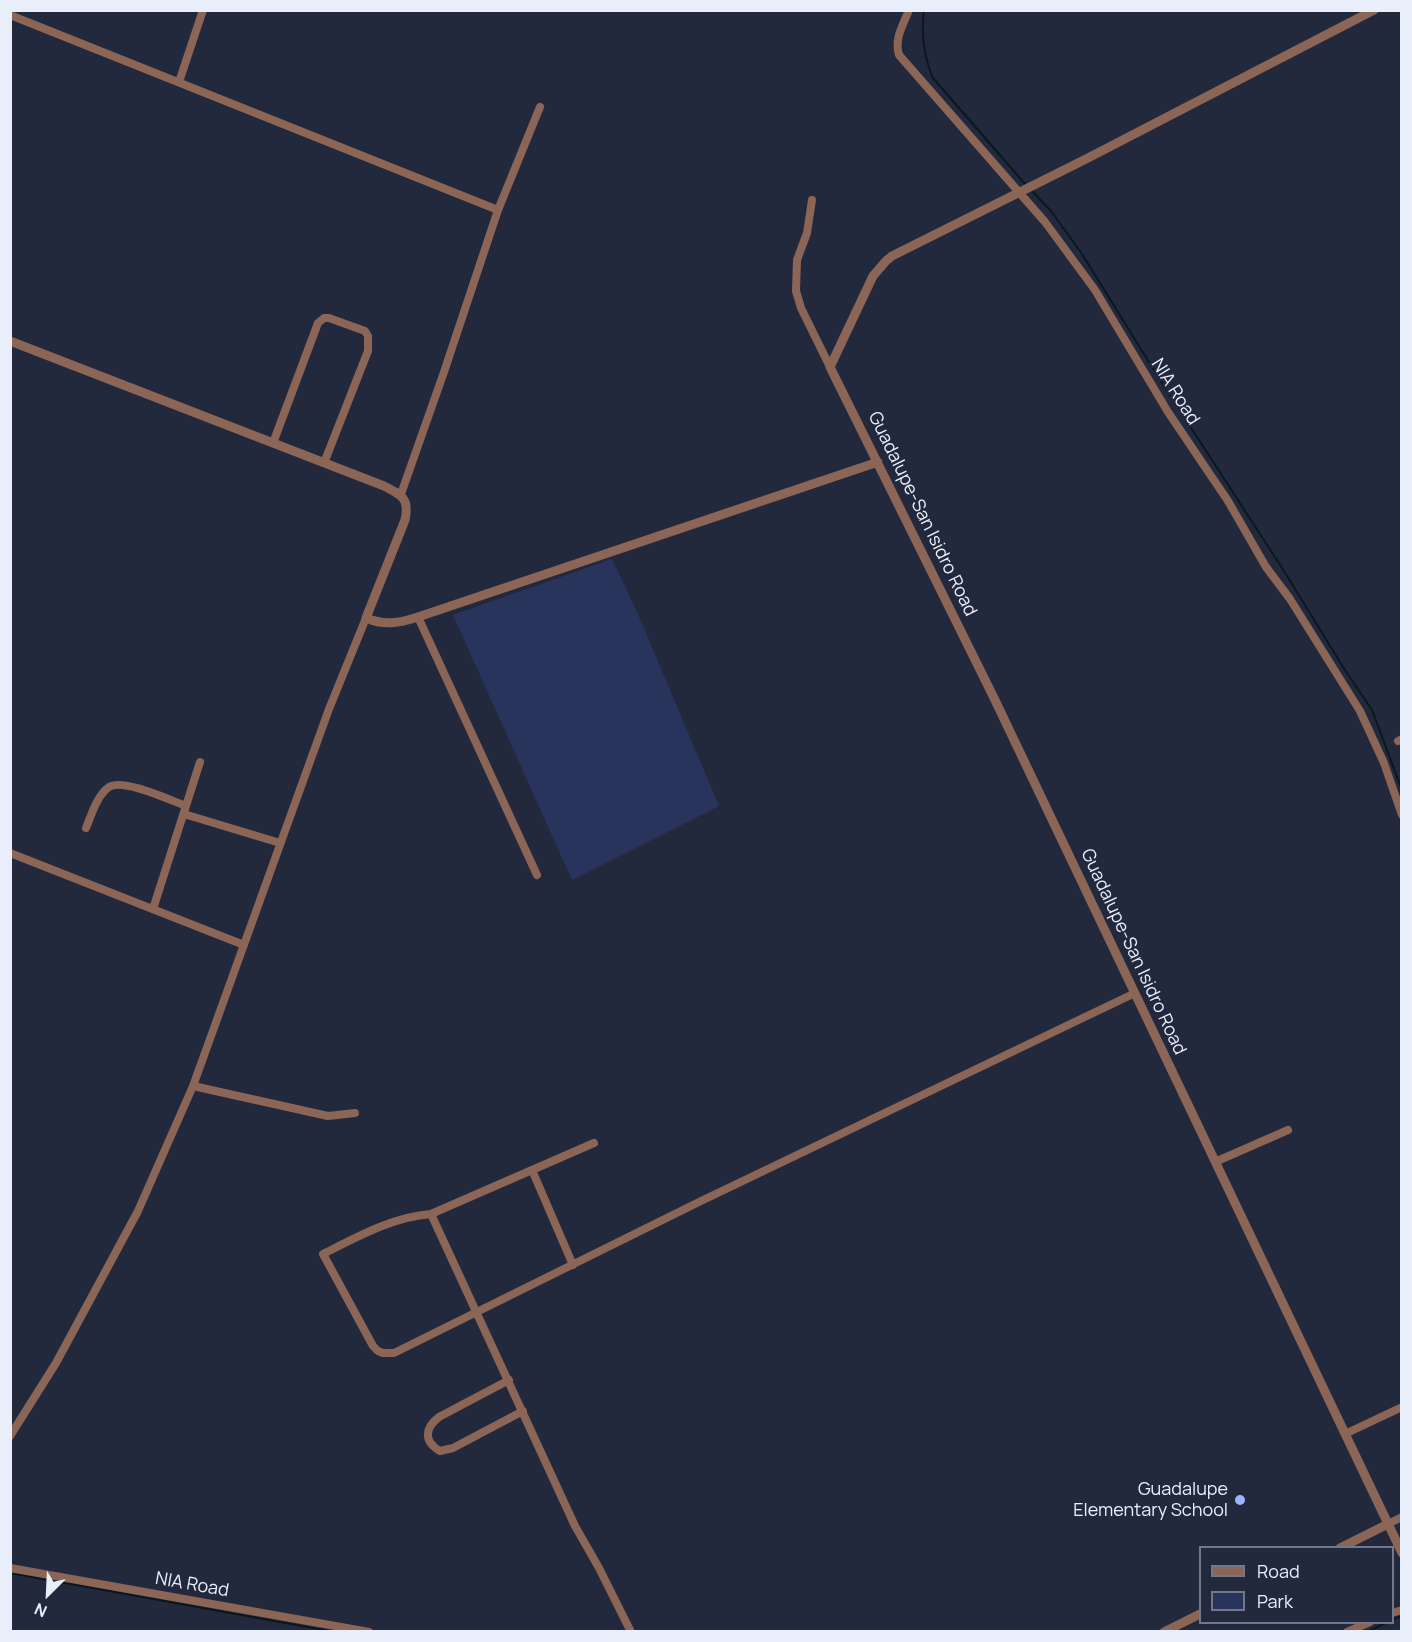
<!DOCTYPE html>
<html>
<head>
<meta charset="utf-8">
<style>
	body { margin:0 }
	#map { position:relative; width:1412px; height:1642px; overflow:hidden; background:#23293d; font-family:Manrope,sans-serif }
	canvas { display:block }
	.frame { position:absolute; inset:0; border:12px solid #e9eefb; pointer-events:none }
	.legend { position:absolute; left:1199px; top:1546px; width:195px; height:78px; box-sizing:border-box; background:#23293d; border:2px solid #727889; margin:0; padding:8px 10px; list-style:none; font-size:18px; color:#e9eefb }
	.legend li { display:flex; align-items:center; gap:12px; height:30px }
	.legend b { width:30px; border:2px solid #727889 }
	.north { position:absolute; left:18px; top:1564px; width:60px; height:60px; -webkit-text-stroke:4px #23293d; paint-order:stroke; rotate:204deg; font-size:16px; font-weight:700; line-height:24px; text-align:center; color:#e9eefb }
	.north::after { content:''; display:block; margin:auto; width:21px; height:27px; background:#e9eefb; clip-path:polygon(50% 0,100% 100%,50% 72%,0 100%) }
</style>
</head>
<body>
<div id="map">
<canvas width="1412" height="1642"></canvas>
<div class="frame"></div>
<ul class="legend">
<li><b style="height:8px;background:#8b6555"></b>Road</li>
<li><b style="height:16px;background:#29345d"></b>Park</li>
</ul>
<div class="north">N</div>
</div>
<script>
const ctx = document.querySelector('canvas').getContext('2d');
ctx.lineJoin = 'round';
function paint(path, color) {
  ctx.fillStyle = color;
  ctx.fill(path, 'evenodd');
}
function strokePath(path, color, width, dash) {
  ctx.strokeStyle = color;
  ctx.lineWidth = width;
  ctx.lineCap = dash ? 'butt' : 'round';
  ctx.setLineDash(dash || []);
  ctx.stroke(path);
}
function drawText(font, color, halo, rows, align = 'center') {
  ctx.font = font + ' Manrope,sans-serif';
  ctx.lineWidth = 5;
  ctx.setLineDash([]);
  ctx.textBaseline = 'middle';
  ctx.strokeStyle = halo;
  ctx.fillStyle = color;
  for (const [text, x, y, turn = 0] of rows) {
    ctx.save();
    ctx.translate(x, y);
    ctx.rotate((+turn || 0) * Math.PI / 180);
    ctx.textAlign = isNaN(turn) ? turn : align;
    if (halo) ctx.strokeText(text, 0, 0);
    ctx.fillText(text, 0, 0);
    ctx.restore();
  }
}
paint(new Path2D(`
	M612,559L637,612L719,806L572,880L453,615Z`), '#29345d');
strokePath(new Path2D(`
	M924,10C921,33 924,57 933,78L1025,184
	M1033,192L1051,211L1082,254L1162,383L1284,571L1343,667L1372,710L1402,790
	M10,1573L335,1632
	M1392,1620L1402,1616
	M1367,1632L1388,1622`), '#08191e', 2);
strokePath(new Path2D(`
	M909,10C903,25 894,39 899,55L1045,222L1095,290L1168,412L1228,501L1266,567L1290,599L1360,711L1384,763L1402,815
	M10,15L498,210
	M179,82L203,10
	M812,200L807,233L797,260L796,291L801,308L830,367
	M273,443L318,323L324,318H329L365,331L368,336V351L324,463
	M401,494L444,372L498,210L540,107
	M418,617L537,875
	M1398,741L1402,739
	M184,814L280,843
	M86,828C91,816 97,795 109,787C123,778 170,800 186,806
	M10,853L244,945
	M153,909L200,762
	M193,1086L328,1116L355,1113
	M594,1143L431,1214C392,1217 357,1237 323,1254L373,1346L378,1351L383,1353H394L701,1201L1135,993
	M1215,1162L1288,1130
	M532,1170L573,1265
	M431,1214L575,1526L599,1568L631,1632
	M509,1380L439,1417C425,1428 423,1441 440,1451L453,1448L523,1411
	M1345,1434L1402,1407
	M10,1436L56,1363L138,1211L193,1086L329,709L366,618
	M1388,1524L1402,1517
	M10,1568L369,1632
	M1392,1613L1402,1610
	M1347,1632L1370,1622`), '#8b6555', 8);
strokePath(new Path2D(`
	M1374,10L1086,159L892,256L886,261L873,276L830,367L994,698L1402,1553
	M10,341L384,486C402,495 410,499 405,520L366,618C385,626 399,623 418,617L878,462
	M1340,1548L1388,1524
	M1164,1632L1200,1614`), '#8b6555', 9);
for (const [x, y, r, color] of [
	[1240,1500,6,"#98b5fd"]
]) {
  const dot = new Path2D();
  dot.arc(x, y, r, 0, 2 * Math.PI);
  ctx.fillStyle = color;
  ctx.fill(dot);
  strokePath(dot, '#23293d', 2);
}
drawText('18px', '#e9eefb', '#23293d', [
	["NIA Road",1175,392,58],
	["Guadalupe-San Isidro Road",922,514,64],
	["Guadalupe-San Isidro Road",1133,952,65],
	["NIA Road",192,1585,10]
]);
drawText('18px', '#e9eefb', '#23293d', [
	["Guadalupe",1228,1490],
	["Elementary School",1228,1511]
], 'right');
</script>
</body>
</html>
